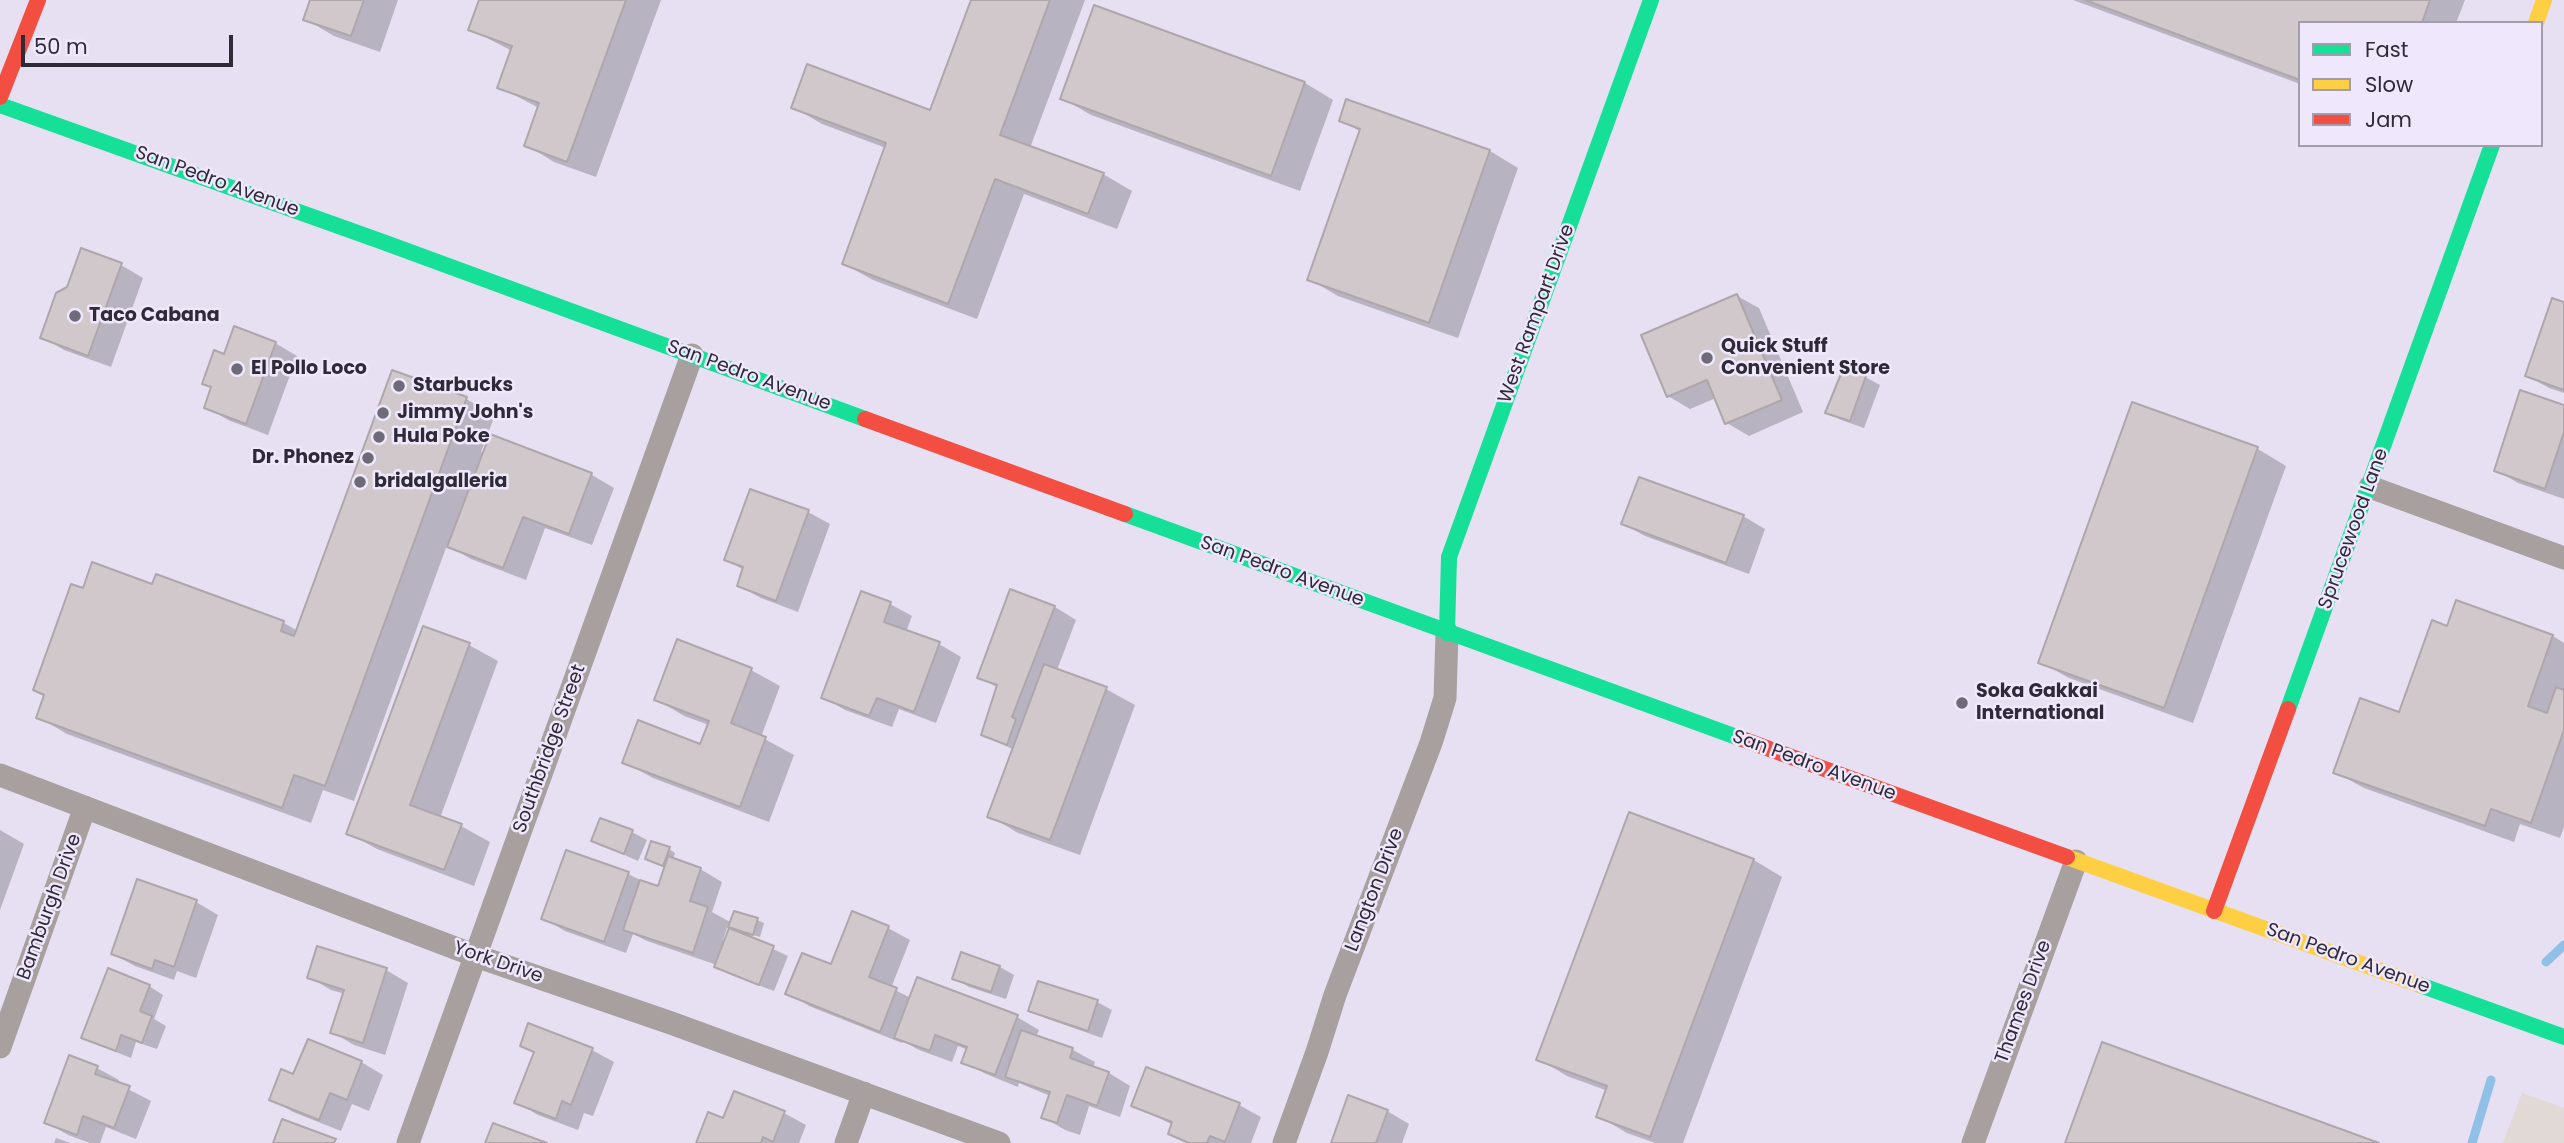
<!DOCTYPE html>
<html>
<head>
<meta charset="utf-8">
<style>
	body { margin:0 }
	#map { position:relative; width:2564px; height:1143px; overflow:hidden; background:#e6e0f2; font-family:Poppins,sans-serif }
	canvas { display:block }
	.legend { position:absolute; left:2298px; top:21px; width:245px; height:126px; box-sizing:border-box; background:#efe8fc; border:2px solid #a29cad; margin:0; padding:9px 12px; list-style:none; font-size:21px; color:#2e2a37 }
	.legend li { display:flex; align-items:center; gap:14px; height:35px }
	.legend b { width:35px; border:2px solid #a29cad }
	.scale { position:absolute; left:21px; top:35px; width:212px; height:32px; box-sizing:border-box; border:4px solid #2e2a37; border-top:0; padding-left:9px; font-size:21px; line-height:24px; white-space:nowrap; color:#2e2a37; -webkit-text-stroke:5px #efe8fc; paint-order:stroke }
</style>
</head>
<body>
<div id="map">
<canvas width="2564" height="1143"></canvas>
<ul class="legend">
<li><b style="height:9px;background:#16e098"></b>Fast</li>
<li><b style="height:9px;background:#ffcf43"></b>Slow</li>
<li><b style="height:9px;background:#f24e42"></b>Jam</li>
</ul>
<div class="scale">50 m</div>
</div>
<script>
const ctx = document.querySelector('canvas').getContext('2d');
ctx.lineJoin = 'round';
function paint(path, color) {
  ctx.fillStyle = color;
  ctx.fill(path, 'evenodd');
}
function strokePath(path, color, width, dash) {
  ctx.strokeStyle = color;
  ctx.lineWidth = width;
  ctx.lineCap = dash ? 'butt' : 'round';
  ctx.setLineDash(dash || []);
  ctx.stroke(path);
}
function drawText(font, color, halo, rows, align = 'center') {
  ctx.font = font + ' Poppins,sans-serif';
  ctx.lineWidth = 5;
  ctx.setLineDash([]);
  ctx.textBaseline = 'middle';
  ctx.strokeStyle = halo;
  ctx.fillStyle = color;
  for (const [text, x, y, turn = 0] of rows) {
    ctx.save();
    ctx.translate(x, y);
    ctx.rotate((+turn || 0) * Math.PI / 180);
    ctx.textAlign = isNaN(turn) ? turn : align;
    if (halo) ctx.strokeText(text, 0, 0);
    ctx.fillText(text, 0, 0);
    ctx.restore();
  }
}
paint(new Path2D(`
	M2522,1093L2564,1108V1143H2503Z`), '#e1d9d6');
paint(new Path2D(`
	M312,0H398L380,52L334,36L305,19Z
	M481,0H661L596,177L554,162L526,145L539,108L499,87L512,51L470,29Z
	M972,0H1085L1030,148L1103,174L1132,191L1117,229L1024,194L977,319L873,280L844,264L886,148L822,124L793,107L931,112Z
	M2073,0H2465L2456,23H2300V84Z
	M1095,7L1305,83L1333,100L1300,191L1091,115L1062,98Z
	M1347,101L1490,151L1518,168L1458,338L1338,296L1309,279L1361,132L1341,120Z
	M121,265L143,278L111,367L64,350L42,337Z
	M1737,296L1759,308L1803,412L1749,436L1727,423L1716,398L1690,409L1668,396Z
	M2564,304V393L2549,388L2527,376Z
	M275,343L297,356L268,435L228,420L206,407L213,388L204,383L225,356Z
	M1865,377L1880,385L1864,428L1841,420L1827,412Z
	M466,399L495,415L481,452L484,453L491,437L592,475L614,488L592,545L545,528L526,580L471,559L447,545L354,801L323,790L311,823L67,734L38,717L84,590L153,586L157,576L284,623L298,631Z
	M2133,404L2258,449L2286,466L2193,723L2069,678L2040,662Z
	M2564,407V499L2518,483L2496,470Z
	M808,512L830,524L798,612L761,598L739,586L744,570L726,560Z
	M1743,516L1765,529L1749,574L1645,536L1623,524Z
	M2457,603L2553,636L2564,643V827L2560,838L2520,824L2514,842L2364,788L2335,772L2400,714L2448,628Z
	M890,604L912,616L906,632L939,644L961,657L936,723L899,709L892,727L845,710L823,697Z
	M1055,607L1076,620L1057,670L1106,689L1135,705L1080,855L1018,833L990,816L1014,750L984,735L998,688L980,677Z
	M469,645L498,661L440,818L461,826L490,842L474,886L377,849L348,833Z
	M751,670L780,686L761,737L794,755L769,822L653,778L624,762L701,746L709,725L684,716L656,699Z
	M1630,814L1754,860L1782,877L1683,1143H1655L1627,1133L1598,1116L1608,1091L1567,1076L1539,1059Z
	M0,830L24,844L0,910Z
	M632,832L647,840L638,861L593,841Z
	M669,849L675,853L673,860L700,869L722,882L712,912L732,923L757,920L764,923L760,937L742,932L741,934L788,956L774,991L731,975L717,965L647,941L633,934L626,953L565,931L543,918L628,874L659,889L666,867L647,858ZM728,925L739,932L726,941L723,940Z
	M196,902L218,915L196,978L177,971L174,980L135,966L113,954Z
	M888,928L910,940L891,988L911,998L918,980L1017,1017L1039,1030L1036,1037L1073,1050L1095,1062L1093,1068L1109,1073L1130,1086L1120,1117L1089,1106L1080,1135L1065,1130L1043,1117L1050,1096L1019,1083L1018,1087L986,1074L964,1062L968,1050L958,1046L952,1062L919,1050L903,1041L902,1043L809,1006L788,993Z
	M1000,967L1014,975L1006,999L969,987L954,978Z
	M386,970L408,983L385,1055L354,1045L332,1032L345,994L331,990L309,977Z
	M149,986L163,995L154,1019L166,1026L157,1049L136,1042L131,1058L98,1045L83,1037Z
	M1097,1002L1112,1010L1102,1038L1045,1018L1030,1010Z
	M522,1045L592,1050L614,1062L593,1116L584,1113L578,1130L538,1115L516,1102L535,1053Z
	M361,1062L383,1075L369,1111L352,1104L341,1131L293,1112L271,1099L294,1076Z
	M97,1068L119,1080L118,1084L151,1101L136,1139L106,1127L100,1143H90L68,1135L46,1122Z
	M1133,1105H1239L1261,1117L1251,1143H1186L1170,1134L1173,1125Z
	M1387,1111L1409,1124L1402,1143H1332Z
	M784,1113L806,1125L799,1143H698L724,1120Z
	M56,1138L70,1143H54Z`), '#0003');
strokePath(new Path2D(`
	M2546,962L2564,945
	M2472,1143L2491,1080`), '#91c0e6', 9);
const building = new Path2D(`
	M310,0H364L351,36L303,20Z
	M479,0H626L567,162L524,146L539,103L497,88L512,46L468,30Z
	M971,0H1050L1000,135L1104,173L1088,214L995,179L948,304L842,264L886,143L791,108L807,64L930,110Z
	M2085,0H2430L2422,23H2300V80Z
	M1094,5L1305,82L1271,176L1060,99Z
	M1346,99L1490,150L1429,323L1307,280L1360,129L1339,121Z
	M81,248L122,263L88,356L40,338L56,293L67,287Z
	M1737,294L1782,400L1725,424L1707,380L1667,397L1641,335Z
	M2552,298L2564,302V390L2525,376Z
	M234,326L276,342L246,424L204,408L211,387L202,384L214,350L224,354Z
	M1843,369L1866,376L1850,421L1825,413Z
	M392,370L467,397L325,786L294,775L282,808L36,718L44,695L33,690L71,584L83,588L92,562L152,584L156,574L284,621L281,631L294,636Z
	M2520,390L2564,405V432L2545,489L2494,471Z
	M2132,402L2258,447L2164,708L2038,663Z
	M490,434L592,473L569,534L523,517L503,568L447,547Z
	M1639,477L1744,515L1726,563L1621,524Z
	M750,489L809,510L776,601L737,586L743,567L724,560Z
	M1010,589L1055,606L1012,717L1016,719L1007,745L981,735L997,685L977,678Z
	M861,591L891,602L884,622L940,642L914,712L877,698L869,716L821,698Z
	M2456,600L2553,635L2528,706L2547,713L2556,687L2564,690V730L2531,823L2491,809L2485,826L2333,773L2360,698L2399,712L2432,620L2447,626Z
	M423,626L470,643L410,805L462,824L444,870L346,834Z
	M677,639L752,668L731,723L766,737L740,807L622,763L638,720L700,744L709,721L654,700Z
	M1044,664L1107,687L1050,840L987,817Z
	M1629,812L1754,859L1650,1137L1596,1117L1607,1086L1536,1060Z
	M600,818L633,830L624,854L591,841Z
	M651,841L670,847L663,866L645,859Z
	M566,850L629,872L604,942L541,919Z
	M668,856L701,868L690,901L708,907L693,953L623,930L640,880L658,886Z
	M137,879L197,900L174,967L155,960L152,969L111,954Z
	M734,911L758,918L753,935L728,927Z
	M852,911L889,926L869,977L897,988L880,1032L785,994L802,953L831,964Z
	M729,928L774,946L759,985L714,967Z
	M317,946L387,968L363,1043L330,1033L344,990L307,978Z
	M961,952L1000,966L991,992L952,979Z
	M108,968L150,985L140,1011L152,1016L142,1043L121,1035L116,1051L81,1038Z
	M917,977L1018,1015L995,1075L961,1063L967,1047L935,1035L930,1051L894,1038Z
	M1038,981L1098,1000L1088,1031L1028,1011Z
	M528,1023L593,1048L571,1105L562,1101L556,1119L514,1103L534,1052L520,1046Z
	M1021,1030L1073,1048L1070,1058L1109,1072L1097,1106L1067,1095L1057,1123L1041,1118L1050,1092L1005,1077Z
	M308,1039L362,1061L347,1100L330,1093L319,1120L269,1100L281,1069L293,1074Z
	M2102,1042L2379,1143H2065Z
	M69,1055L98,1066L95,1074L130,1086L114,1128L83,1116L77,1135L44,1123Z
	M1146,1067L1240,1103L1225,1142L1210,1136L1207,1143H1189L1168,1134L1172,1122L1131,1106Z
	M734,1091L785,1111L773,1142L763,1137L761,1143H696L708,1112L723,1118Z
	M1348,1095L1388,1110L1376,1143H1331Z
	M282,1119L336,1139L334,1143H273Z
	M493,1123L547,1143H485Z`);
paint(building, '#d1c8cc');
strokePath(building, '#aea6aa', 2);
strokePath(new Path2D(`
	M2370,487L2564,558
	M0,775L476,956L671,1023L999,1143
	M0,1047L85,807
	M408,1143L692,355
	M846,1143L864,1093
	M1284,1143L1317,1052L1335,995L1431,743L1445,698L1447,633
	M1973,1143L2076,861`), '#a7a09f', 23);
strokePath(new Path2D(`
	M0,105L383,242L865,419
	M1125,514L1742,739
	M1447,633L1449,557L1651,0
	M2288,709L2492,145
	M2420,985L2564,1037`), '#16e098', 16);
strokePath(new Path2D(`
	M2536,23L2544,0
	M2067,857L2420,985`), '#ffcf43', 16);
strokePath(new Path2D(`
	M0,97L38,0
	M865,419L1125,514
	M1742,739L2067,857
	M2214,911L2288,709`), '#f24e42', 16);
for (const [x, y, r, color] of [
	[75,316,7,"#6e6a78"],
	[1707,358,7,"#6e6a78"],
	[237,369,7,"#6e6a78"],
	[399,386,7,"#6e6a78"],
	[383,413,7,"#6e6a78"],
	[379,437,7,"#6e6a78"],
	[368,458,7,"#6e6a78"],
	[360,482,7,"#6e6a78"],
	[1962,703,7,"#6e6a78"]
]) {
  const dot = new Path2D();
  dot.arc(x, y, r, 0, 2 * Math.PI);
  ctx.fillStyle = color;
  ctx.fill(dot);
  strokePath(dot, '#efe8fc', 2.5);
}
drawText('19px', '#2e2a37', '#efe8fc', [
	["San Pedro Avenue",217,182,20],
	["West Rampart Drive",1537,314,-70],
	["San Pedro Avenue",749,376,20],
	["Sprucewood Lane",2354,529,-70],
	["San Pedro Avenue",1282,572,20],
	["Southbridge Street",550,749,-70],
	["San Pedro Avenue",1814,766,20],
	["Langton Drive",1375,890,-69],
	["Bamburgh Drive",50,907,-70],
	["San Pedro Avenue",2348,959,20],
	["York Drive",498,963,19],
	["Thames Drive",2024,1002,-70]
]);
drawText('bold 19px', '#2e2a37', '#efe8fc', [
	["Taco Cabana",89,316],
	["Quick Stuff",1721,347],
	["Convenient Store",1721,369],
	["El Pollo Loco",251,369],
	["Starbucks",413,386],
	["Jimmy John's",397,413],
	["Hula Poke",393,437],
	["Dr. Phonez",354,458,"right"],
	["bridalgalleria",374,482],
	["Soka Gakkai",1976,692],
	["International",1976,714]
], 'left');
</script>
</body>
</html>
